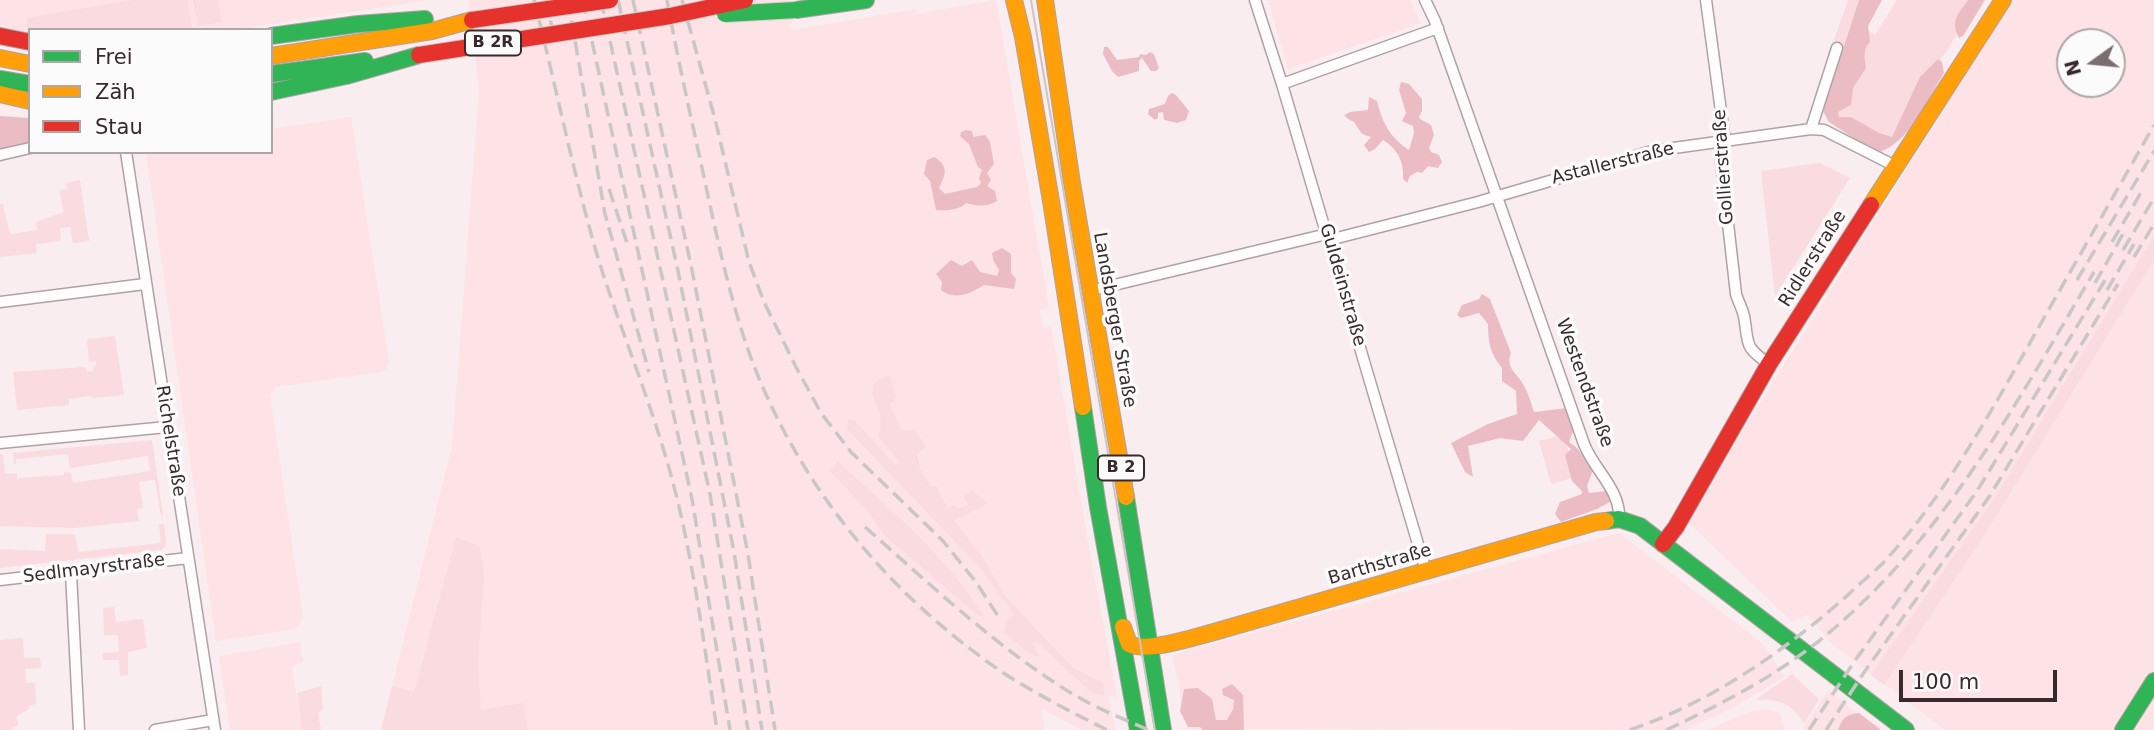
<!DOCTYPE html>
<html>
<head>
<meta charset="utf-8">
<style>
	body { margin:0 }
	#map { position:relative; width:2154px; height:730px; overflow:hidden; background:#faedef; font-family:"DejaVu Sans",sans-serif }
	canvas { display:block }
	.legend { position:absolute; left:28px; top:28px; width:245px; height:126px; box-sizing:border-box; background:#fbfbfb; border:2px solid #ada7a8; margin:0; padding:9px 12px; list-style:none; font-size:21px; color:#382a2c }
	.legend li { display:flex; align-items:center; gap:14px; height:35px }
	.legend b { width:35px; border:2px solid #ada7a8 }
	.north { position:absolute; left:2056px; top:28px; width:70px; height:70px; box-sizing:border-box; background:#fbfbfb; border:2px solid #ada7a8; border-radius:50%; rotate:255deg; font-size:19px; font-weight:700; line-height:28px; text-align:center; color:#382a2c }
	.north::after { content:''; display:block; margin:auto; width:24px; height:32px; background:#7c6e70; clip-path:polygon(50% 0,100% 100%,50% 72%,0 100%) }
	.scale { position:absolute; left:1899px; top:670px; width:158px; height:32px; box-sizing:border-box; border:4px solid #382a2c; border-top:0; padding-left:9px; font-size:21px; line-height:24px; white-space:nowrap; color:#382a2c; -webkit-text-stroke:5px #fbfbfb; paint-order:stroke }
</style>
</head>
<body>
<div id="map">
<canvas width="2154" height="730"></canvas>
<ul class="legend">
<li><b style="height:9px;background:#30b455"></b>Frei</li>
<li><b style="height:9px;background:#ff9f0a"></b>Zäh</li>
<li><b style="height:9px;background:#e5322d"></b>Stau</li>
</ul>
<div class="north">N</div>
<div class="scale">100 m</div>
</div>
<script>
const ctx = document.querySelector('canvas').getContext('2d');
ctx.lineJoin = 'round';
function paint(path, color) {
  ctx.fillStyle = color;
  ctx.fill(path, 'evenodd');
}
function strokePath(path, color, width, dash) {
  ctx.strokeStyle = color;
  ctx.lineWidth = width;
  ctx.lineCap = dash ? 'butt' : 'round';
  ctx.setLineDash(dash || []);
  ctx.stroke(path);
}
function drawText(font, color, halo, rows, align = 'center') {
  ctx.font = font + ' "DejaVu Sans",sans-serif';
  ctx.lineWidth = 7;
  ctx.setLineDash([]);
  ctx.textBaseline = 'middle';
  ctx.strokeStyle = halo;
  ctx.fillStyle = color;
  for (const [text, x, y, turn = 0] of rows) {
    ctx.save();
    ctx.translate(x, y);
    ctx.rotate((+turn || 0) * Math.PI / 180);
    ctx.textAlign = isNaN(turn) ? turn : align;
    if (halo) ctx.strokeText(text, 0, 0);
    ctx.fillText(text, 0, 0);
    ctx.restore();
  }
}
paint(new Path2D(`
	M0,0H429L231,30H30V35L0,28Z
	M469,0H787L793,20L790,26L793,30L915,9L917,14L996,0L1049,308L1039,310L1043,328L1051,327L1053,336L1087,537L1117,698L1109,695L1115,730H1082L1041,709L1045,730H528L524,704L481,710L478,661L456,538L414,692L392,686L452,446L479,91Z
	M1268,0H1410L1421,23L1288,69Z
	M2012,0H2154V730H1945L1831,643L1808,615L1791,621L1689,523L1747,424ZM2070,42H2112V84H2070Z
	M351,117L389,362L386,369L380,372L276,387L270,395L303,619L295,629L216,641L146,153L271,152V129Z
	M1619,533L1758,640L1765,647L1784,677L1732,708L1686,730L1187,729L1173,658L1176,654Z
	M300,642L303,662L292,666L302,730H230L219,656Z
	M1829,690L1857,713L1879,730H1802Z
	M1765,709L1779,712L1785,728L1783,730H1707L1752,711Z`), '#fde2e6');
paint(new Path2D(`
	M133,0H187L192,30H37L27,28V18Z
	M193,0H218L222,22L198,26Z
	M1848,0H1868L1860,25L1875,35L1897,0H1979L1882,151L1835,123L1852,52L1833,43Z
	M1820,163L1850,178L1775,296L1761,171Z
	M80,180L89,241L73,243L70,227L60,228L61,241L36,244L37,253L0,257V204H3L10,234L38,230L36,222L64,212L59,190L67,189L66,183Z
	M2154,236V260L1985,534L1884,685L1871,675L1996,496Z
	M115,336L124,395L92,398L91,396L69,399V405L17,410L13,372L85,367L87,372L93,371V366H96V361L89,362L87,339Z
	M890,375L896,398L890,404L901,430H914L926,446L917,454L920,469L930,486H936L948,509L953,505L960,508L968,505L964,497L972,491L986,502L984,506L954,520L986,562L1003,594L1032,625L1072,667L1103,683L1104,695L1091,692L1036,641L1032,644L1039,656H1034L1004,633L1007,619L1014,614L979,566L847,429L848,420H854L896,466L899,461L878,436C879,432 881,428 881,424C881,405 857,382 890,375Z
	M1564,435L1576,477L1551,484L1539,441Z
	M152,440L163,515L161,516L155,480L139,482L143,508L137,509L139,521L74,528L0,526V454H3L5,474L17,473V478L64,475V472L71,473L73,483L150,471L148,456L70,468L68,454L16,459V464H14L13,453Z
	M838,462C892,511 944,554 984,616H979L885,536L868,511L829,470Z
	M159,524H164L166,541L165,547L161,550L0,568V549L45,551L46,534H75L78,552L161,543Z
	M456,537L480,546L484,577L478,660L481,710L524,703L528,730H381L392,686L414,692Z
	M114,607L116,622L143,619L147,648L128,652V675L120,676L119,660H103V653L119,652L118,635H104L103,608Z
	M23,638L24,658H40L41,668L25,669L26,683H35L36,704L28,706L29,709L17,716L18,726L13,727V730H0V640Z
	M1792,674L1819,699L1804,724C1792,703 1779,699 1756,700Z
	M321,686L323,709L318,713L321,730H302L297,693Z`), '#f9dbe0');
paint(new Path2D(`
	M1859,0H1882L1868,26L1870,42C1862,49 1865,58 1866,68L1853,88L1851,105L1838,112L1839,117H1851L1879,133L1892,137L1920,77L1938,59L1942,62L1944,73C1927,100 1910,143 1877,153L1829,122L1823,111Z
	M1968,0H1985L1963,36L1959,38C1950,20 1958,15 1968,0Z
	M1104,47H1108L1117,60L1139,57L1140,54L1146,55L1150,52L1154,54L1159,68L1156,71H1151L1142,58L1139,61V71L1118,77L1112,71L1103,54Z
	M1401,82L1409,84L1422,99V111L1419,117L1420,119L1431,125L1434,135L1429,148L1431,152L1439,155L1442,162L1438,168L1428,166L1422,173L1417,172L1410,176L1407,183L1403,179C1404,161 1398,150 1383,140L1375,149L1369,152L1364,145L1371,137L1362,134L1354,122L1348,119L1344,115L1350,112L1368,110L1369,97L1377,101C1382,122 1390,138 1409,150L1414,133L1413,126L1402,121L1406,113L1399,90Z
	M1172,93L1176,95L1189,111L1186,120L1177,123L1164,120L1163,112L1158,113V118L1155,120L1148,114L1149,109L1165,104L1168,96Z
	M0,116L30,118V142L0,149Z
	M966,130L972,131L973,137L985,135L990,142L994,164L987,173L991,180L987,186L995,191L997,201C987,207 977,206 966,203C960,210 945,211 936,210L930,181L924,174L927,160L934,157C950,166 945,176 939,188L945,194L977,187L981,183L979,178L982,170L978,167L969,144L960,136L961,132Z
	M1002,248L1011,254V273L1016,279L1014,289L984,285C972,293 954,301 941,290L942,282L936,274L951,260L962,266L972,260L980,272L997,276L999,270L994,262L992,253Z
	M1482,294L1490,299L1511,353C1505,368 1517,373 1523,384C1528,392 1531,403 1534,412L1567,408L1573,431L1569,442L1577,448L1593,470L1587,486L1589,493L1607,491L1610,502L1597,509L1561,522L1555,514L1560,502L1582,494V491L1572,481L1565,455L1571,449L1539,420L1523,441L1500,438L1468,446L1473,477L1465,472L1451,443L1488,424L1517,414L1516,391L1502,381V368C1490,354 1488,342 1488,324L1479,313L1461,318L1457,315L1462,305L1479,299Z
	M1232,684L1243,695L1244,730H1203L1200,727H1188L1180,711L1184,689L1198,688L1212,699L1216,720H1227L1233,709L1234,700L1223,695L1222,689Z
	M1859,713L1881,730H1838C1842,718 1847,714 1859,713Z`), '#ecbcc5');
const street = new Path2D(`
	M1255,0L1282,84L1426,571
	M1425,0L1435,21L1584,444C1594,470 1621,490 1619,519
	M1706,0L1725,141L1721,150V161L1736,294C1738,301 1742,308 1744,316C1749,344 1743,346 1769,364
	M1282,84L1438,28
	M1811,129L1837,48
	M126,152L215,730
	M0,155L30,148
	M1329,240L1478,202L1652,151L1811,129L1824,130L1895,166
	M1089,291L1327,234
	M0,302L145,284
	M0,443L167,427
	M71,573L79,730
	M0,580L188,558
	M155,730L213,720`);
const fast = new Path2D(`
	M796,10L866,0
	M271,36L358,24L425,19
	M271,74L365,61
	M0,79L30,84
	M271,92L346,76L419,55
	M1083,407L1098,507L1138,730
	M1126,497L1163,730
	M1606,521L1619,519L1640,526L1906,730
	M2123,730L2154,681`);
const slow = new Path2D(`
	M1014,0L1023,37L1051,201L1083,407
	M1045,0L1072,183L1126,497
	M271,56L432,31L472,20
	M0,58L30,64
	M0,94L30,101
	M1871,205L2003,0
	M1123,627L1129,644C1147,653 1194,637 1214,632L1596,522L1606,521`);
const jam = new Path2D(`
	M0,36L30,42
	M1663,544L1676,527L1769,364L1871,205`);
strokePath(street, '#aea2a4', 13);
strokePath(fast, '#aea2a4', 18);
strokePath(slow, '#aea2a4', 18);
strokePath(jam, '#aea2a4', 18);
strokePath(street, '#fefcfd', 10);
strokePath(fast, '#30b455', 16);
strokePath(slow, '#ff9f0a', 16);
strokePath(jam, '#e5322d', 16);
strokePath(new Path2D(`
	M1031,0L1155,730`), '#cac6c6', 2);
strokePath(new Path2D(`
	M534,0C556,86 573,173 598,258C621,332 652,404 672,479C694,561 704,646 717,730
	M546,0L555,41
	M568,0L605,214L649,372
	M583,0L692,499L730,730
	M601,0L710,494L748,730
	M618,0L678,271L734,552L762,730
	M633,0L692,270L748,554L775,730
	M667,0C678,61 692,121 705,182C719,246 732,310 756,371C806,495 894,599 1005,674C1038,695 1073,713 1107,730
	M682,0L715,119L749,262L764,302L796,367L821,413L851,452L943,541L976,582L998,616
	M609,189L628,246
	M2112,242L2142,191
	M2123,250L2154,198
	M2134,257L2154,224
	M2077,280L2154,151
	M2095,283L2123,234
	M2107,290L2134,244
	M865,527C931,585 996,647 1071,693C1096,708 1123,719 1149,730
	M1630,730C1711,702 1785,651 1849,594C1860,583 1873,573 1884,562C1946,494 1991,412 2036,332C2075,263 2115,194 2154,125
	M1666,730C1722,704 1778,675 1825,636C1944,538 2017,402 2094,272
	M1809,730L1854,662L1977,491L2107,277
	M1826,730L1865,671L1989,497L2118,284`), '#cac6c6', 3.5, [14, 7]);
const fastBridge = new Path2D(`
	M725,14L796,10`);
const jamBridge = new Path2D(`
	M472,20L610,0
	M419,55L670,16L745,0`);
strokePath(fastBridge, '#d2cacb', 18, []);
strokePath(jamBridge, '#d2cacb', 18, []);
strokePath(fastBridge, '#30b455', 16);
strokePath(jamBridge, '#e5322d', 16);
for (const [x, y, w] of [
	[493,43,56],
	[1121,468,46]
]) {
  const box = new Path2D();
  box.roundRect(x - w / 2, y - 12.5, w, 25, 5);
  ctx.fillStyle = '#fbfbfb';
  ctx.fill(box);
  strokePath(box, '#382a2c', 2);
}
drawText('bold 16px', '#382a2c', null, [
	["B 2R",493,43],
	["B 2",1121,468]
]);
drawText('18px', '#382a2c', '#fbfbfb', [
	["Astallerstraße",1613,164,-14],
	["Gollierstraße",1724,167,-94],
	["Ridlerstraße",1813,259,-58],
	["Guldeinstraße",1342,285,74],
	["Landsberger Straße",1114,320,80],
	["Westendstraße",1584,383,70],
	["Richelstraße",170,441,81],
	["Barthstraße",1380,565,-16],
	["Sedlmayrstraße",94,569,-7]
]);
</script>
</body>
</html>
